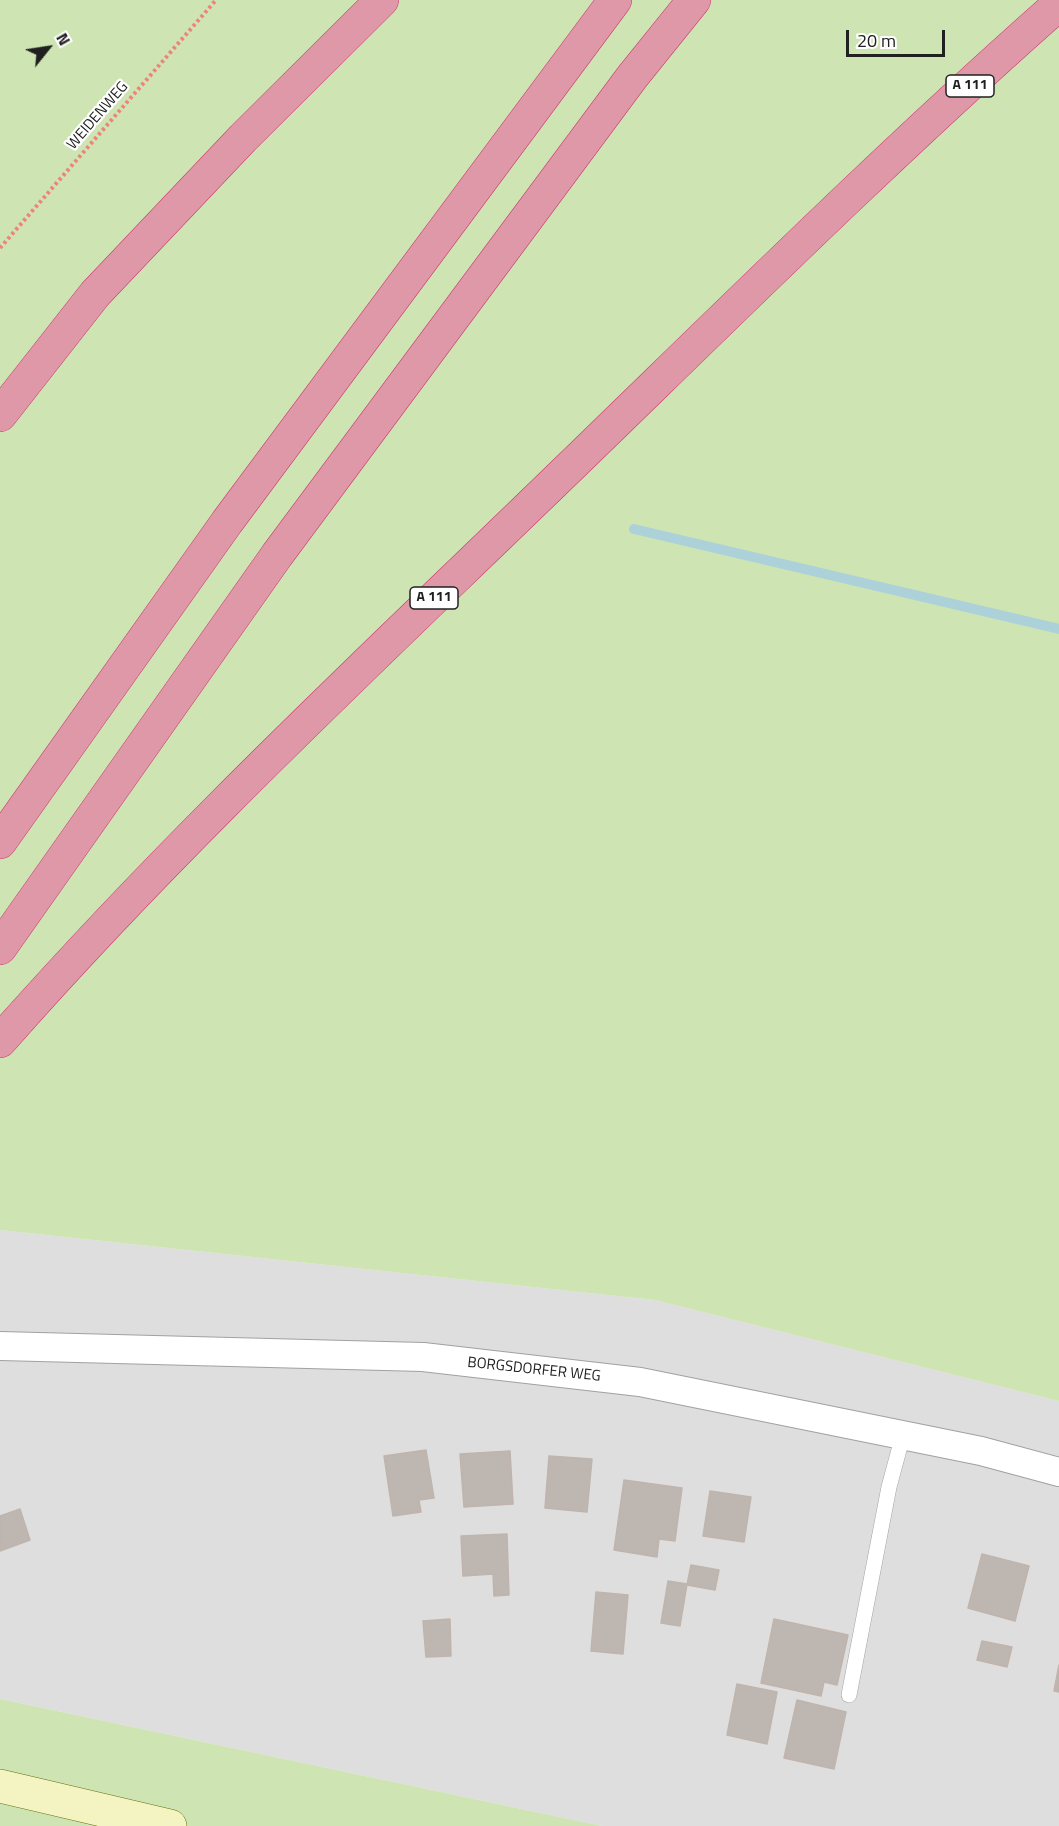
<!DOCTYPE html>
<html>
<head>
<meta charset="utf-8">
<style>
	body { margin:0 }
	#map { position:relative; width:1059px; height:1826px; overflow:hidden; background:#f0ede8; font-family:"Titillium Web",sans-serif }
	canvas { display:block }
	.north { position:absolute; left:18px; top:18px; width:60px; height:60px; -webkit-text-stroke:4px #fff; paint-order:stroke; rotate:60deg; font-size:16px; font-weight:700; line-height:24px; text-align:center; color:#202020 }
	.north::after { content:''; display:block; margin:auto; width:21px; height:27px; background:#202020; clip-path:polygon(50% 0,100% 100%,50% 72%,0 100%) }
	.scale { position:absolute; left:846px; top:30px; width:99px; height:27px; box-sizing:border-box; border:3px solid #202020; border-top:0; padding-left:8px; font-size:18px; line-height:21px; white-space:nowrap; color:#202020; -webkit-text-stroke:4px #fff; paint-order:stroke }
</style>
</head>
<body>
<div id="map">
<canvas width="1059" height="1826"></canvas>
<div class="north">N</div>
<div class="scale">20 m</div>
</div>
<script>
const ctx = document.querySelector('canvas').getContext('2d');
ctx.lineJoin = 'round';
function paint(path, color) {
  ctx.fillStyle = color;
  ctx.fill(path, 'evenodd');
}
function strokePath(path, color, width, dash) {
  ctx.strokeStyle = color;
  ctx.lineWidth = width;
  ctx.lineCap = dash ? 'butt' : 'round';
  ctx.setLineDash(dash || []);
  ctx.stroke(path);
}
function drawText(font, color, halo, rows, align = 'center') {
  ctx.font = font + ' "Titillium Web",sans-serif';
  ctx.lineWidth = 4.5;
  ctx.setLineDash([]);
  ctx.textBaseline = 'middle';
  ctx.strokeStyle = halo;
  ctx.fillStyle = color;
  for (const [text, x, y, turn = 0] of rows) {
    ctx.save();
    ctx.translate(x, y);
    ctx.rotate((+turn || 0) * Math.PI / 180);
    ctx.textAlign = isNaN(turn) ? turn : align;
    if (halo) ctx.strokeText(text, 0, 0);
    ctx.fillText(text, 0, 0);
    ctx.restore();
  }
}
paint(new Path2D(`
	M0,1230L655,1300L1059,1401V1826H602L0,1699Z`), '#dedede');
paint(new Path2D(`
	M0,0H1059V1401L655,1300L0,1230Z
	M0,1699L602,1826H0Z`), '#cee5b3');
strokePath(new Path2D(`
	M634,529L1059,629`), '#add1d9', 10);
const building = new Path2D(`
	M426,1450L434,1498L419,1500L421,1512L393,1516L384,1456Z
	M510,1451L513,1504L464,1507L460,1454Z
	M549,1456L592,1459L587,1512L545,1508Z
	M624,1480L682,1488L675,1541L659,1539L657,1557L614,1550Z
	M710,1491L751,1497L744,1542L703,1536Z
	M20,1509L30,1540L0,1551V1516Z
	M507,1534L509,1595L494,1596L493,1574L463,1576L461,1536Z
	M982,1554L1029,1566L1015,1621L968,1608Z
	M691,1565L719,1570L715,1590L687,1585Z
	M668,1581L687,1584L680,1626L661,1623Z
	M596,1592L628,1595L623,1654L591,1651Z
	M450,1619L451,1656L426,1657L423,1621Z
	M774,1619L848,1635L837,1685L824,1682L821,1696L761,1683Z
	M982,1641L1012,1647L1007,1667L977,1660Z
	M1059,1665V1692L1054,1691Z
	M737,1684L777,1692L767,1744L727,1735Z
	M797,1700L846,1712L834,1769L784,1758Z`);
paint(building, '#bdb6b1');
strokePath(building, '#c0b4ac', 1.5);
const lane = new Path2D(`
	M849,1695L889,1487L903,1435`);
const street = new Path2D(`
	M0,1346L423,1357L640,1382L981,1451L1059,1472`);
const secondary = new Path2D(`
	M0,1786L170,1826`);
const highway = new Path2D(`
	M0,415L95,294L243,138L382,0
	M0,842L227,522L615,0
	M0,948L277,555L632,77L694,0
	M0,1041C169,849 356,674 540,496C711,331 880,162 1059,4`);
strokePath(lane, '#a1a1a1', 16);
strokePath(street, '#a1a1a1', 30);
strokePath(secondary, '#696f10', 34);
strokePath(highway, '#cb3871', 34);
strokePath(new Path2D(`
	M0,248L216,0`), '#ed837c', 4, [3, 3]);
strokePath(lane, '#fff', 15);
strokePath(street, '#fff', 28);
strokePath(secondary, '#f4f4c2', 33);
strokePath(highway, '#df98a8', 33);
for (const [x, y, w] of [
	[970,86,48],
	[434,598,48]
]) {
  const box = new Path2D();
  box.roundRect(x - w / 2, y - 11, w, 22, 4.5);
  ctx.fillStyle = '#fff';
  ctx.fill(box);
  strokePath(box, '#202020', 1.5);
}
drawText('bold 14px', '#202020', null, [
	["A 111",970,86],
	["A 111",434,598]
]);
drawText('15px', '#202020', '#fff', [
	["WEIDENWEG",98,116,-49],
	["BORGSDORFER WEG",534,1370,6]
]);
</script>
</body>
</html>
